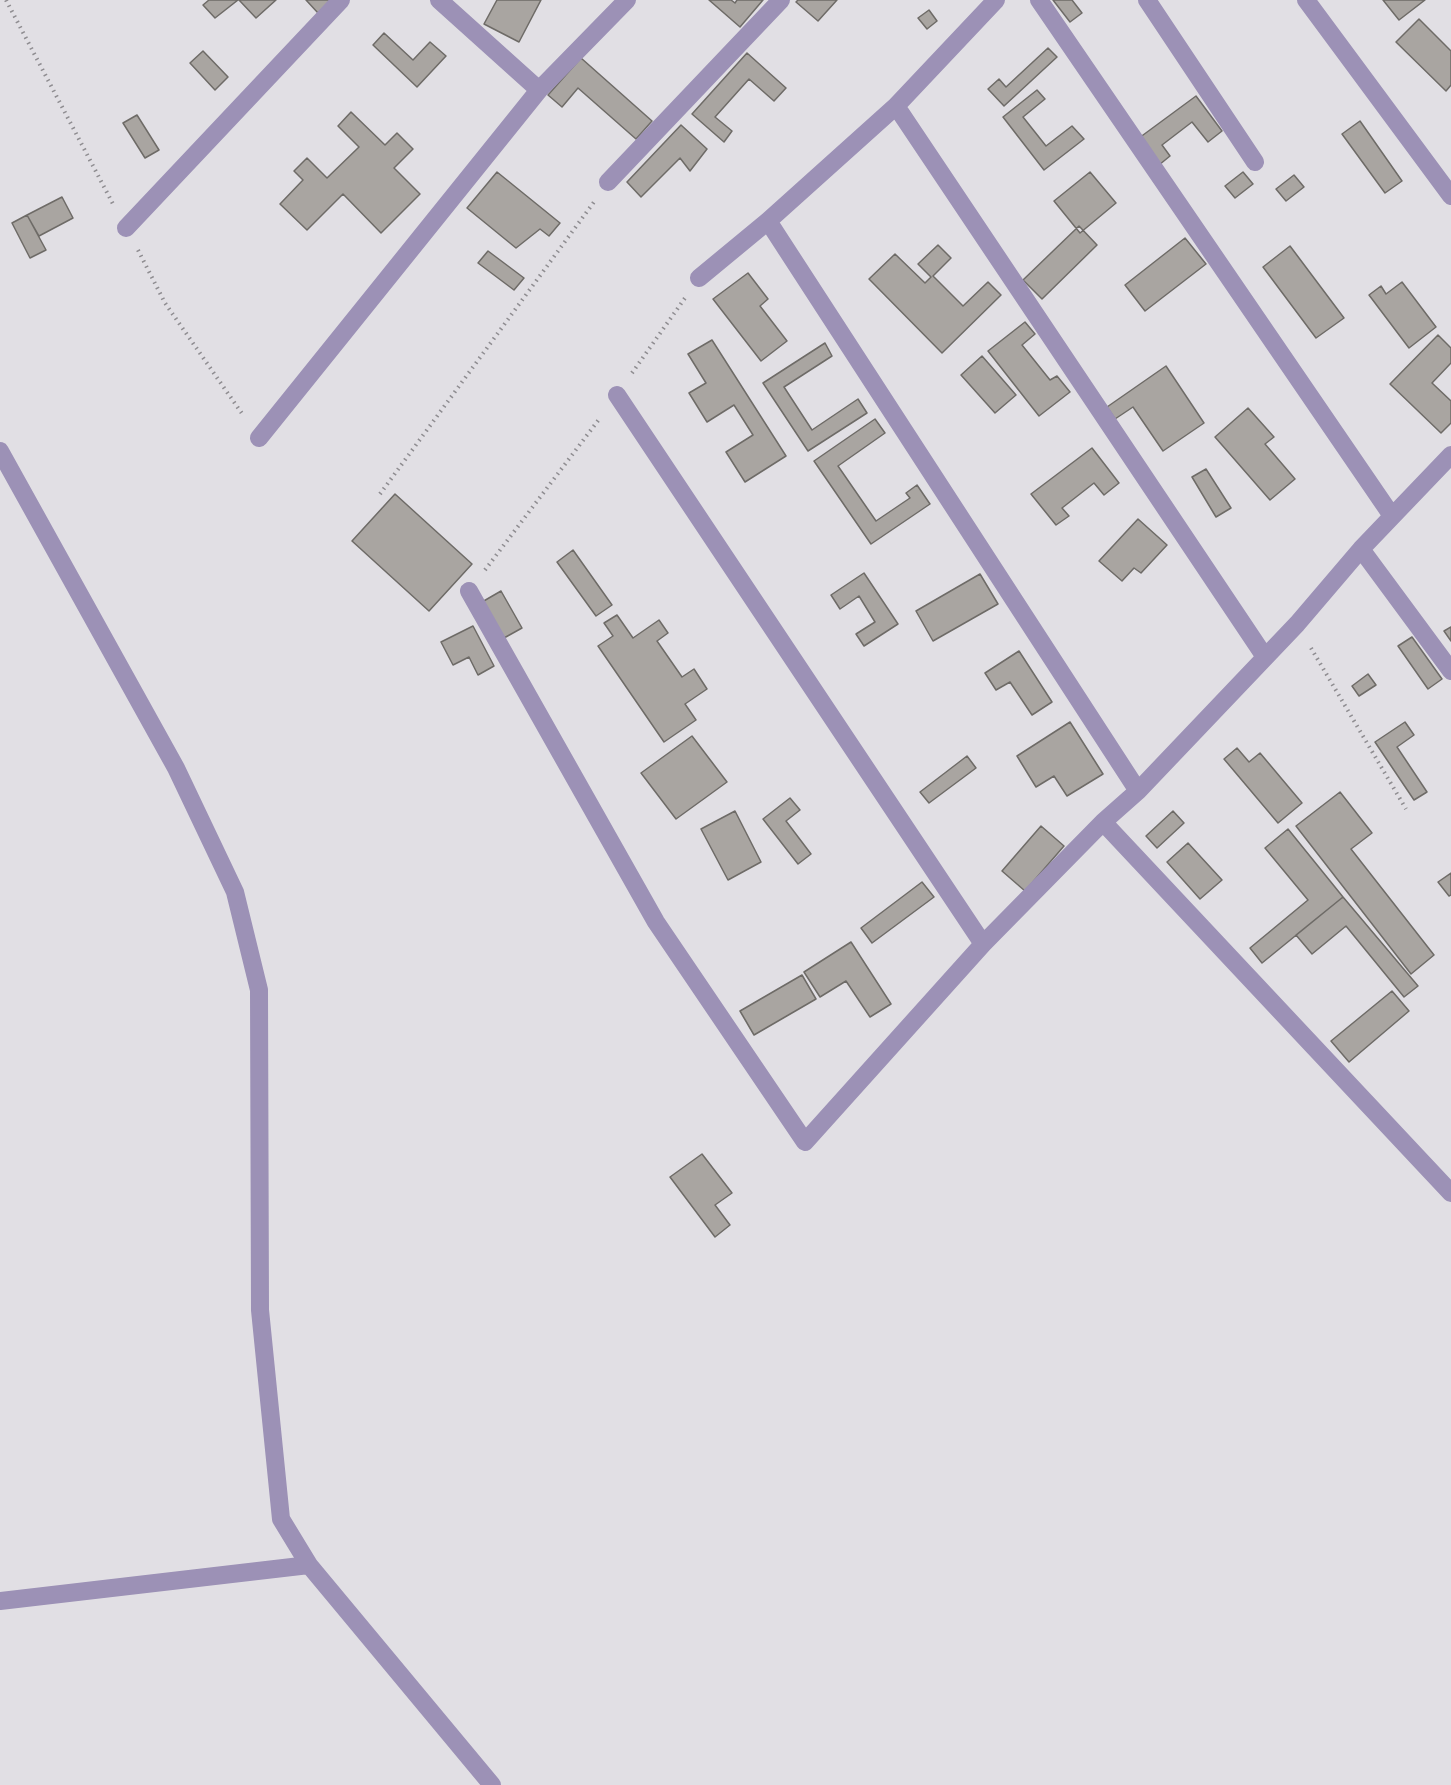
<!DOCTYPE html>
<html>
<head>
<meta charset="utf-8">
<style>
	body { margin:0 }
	canvas { display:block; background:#e1dfe4 }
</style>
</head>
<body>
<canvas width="1451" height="1785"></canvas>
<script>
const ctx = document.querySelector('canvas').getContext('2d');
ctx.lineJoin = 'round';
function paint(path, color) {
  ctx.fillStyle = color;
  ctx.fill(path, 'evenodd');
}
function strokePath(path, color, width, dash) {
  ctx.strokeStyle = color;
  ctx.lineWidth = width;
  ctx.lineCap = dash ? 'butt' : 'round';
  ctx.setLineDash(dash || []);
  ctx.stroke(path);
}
const building = new Path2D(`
	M209,0H238L215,18L203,5Z
	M239,0H276L256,18Z
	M306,0H332L318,13Z
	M497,0H541L519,42L484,24Z
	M709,0H731L735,3L737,0H763L740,27Z
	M798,0H837L818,21L796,2Z
	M1053,0H1072L1082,13L1070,22Z
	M1383,0H1425L1399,20Z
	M929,10L937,21L927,29L918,18Z
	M1419,19L1451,51V85L1446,91L1396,42Z
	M384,33L413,60L430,42L446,56L417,87L373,45Z
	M1048,48L1057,57L1004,106L988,89L999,79L1006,87Z
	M203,51L228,77L215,90L190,63Z
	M747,53L786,88L774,101L749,79L715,117L732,131L724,142L692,114Z
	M581,58L652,121L636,139L578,88L562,107L548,95Z
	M1037,90L1045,99L1023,117L1046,146L1072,126L1084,139L1044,170L1003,117Z
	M1196,96L1222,131L1208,142L1192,122L1162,145L1170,156L1159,165L1139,138Z
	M351,112L385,145L397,133L413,149L394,168L420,194L381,233L343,194L307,230L280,204L303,180L294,171L307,158L327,178L359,147L338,126Z
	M137,115L159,150L145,158L123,123Z
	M1360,121L1402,181L1385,193L1342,134Z
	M681,125L707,149L690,171L680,158L641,197L627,182Z
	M497,172L560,223L549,236L540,229L516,248L467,208Z
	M1090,172L1116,203L1080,233L1054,201Z
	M1243,172L1253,184L1235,198L1225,186Z
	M1294,175L1304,187L1286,201L1276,189Z
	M62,197L73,218L39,236L27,215Z
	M27,215L46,250L30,258L12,223Z
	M1079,226L1097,245L1042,299L1023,280Z
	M1185,238L1206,264L1145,311L1125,285Z
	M938,245L951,258L933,276L963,306L988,282L1001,295L942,353L869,279L895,254L925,283L931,277L918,264Z
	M1290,246L1344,318L1316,338L1263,267Z
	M488,251L524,278L514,290L478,263Z
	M748,273L768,299L760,306L787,341L761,361L713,299Z
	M1402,282L1436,327L1409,348L1369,295L1381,286L1386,294Z
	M1025,322L1035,334L1022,345L1050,380L1057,376L1070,392L1039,416L988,351Z
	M1438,335L1451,348V363L1432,383L1451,401V423L1441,433L1390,384Z
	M712,340L786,456L745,482L726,452L753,435L734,405L707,422L689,393L706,383L688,354Z
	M825,343L832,356L784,387L812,430L858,399L867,413L808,451L763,383Z
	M982,356L1016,395L995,413L961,375Z
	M1166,366L1204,423L1163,451L1133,407L1115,419L1107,407Z
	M1248,408L1274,437L1265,444L1295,479L1270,500L1215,437Z
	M875,419L885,433L838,466L876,521L910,498L906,493L917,485L930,504L871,544L814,461Z
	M1092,448L1119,483L1104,495L1094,483L1062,508L1069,516L1056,525L1031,494Z
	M1206,469L1231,508L1216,517L1192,477Z
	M395,494L472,564L429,611L352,541Z
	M1138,519L1167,545L1141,573L1134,568L1122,581L1099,561Z
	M573,550L612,605L596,616L557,562Z
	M864,573L898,624L864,646L856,634L875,622L859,596L840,609L831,595Z
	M980,574L998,604L933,641L916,611Z
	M501,591L522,628L504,638L482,602Z
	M617,615L633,638L659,620L668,633L657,641L682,677L694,669L707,689L685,704L696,720L664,742L598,646L613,636L604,623Z
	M473,626L494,666L478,675L469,657L453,665L441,642Z
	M1451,627V641L1444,631Z
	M1412,637L1442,679L1428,689L1398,646Z
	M1019,651L1052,702L1032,715L1010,682L996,690L985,673Z
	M1368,674L1376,685L1359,696L1352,686Z
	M1070,722L1103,774L1067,796L1054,776L1036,787L1017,756Z
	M1405,722L1414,735L1397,747L1427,792L1414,800L1375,742Z
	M692,736L727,782L676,819L641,773Z
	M1237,748L1249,762L1260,753L1302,803L1278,823L1224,759Z
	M967,756L976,768L929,803L920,792Z
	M1340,792L1372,833L1351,849L1434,955L1411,974L1296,826Z
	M790,798L800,810L786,821L811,854L798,864L763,819Z
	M735,811L761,862L728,880L701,829Z
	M1173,811L1184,823L1157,848L1146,836Z
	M1041,826L1064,846L1025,891L1002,871Z
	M1288,829L1343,897L1262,963L1250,948L1308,900L1265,848Z
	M1188,843L1222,880L1200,899L1167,862Z
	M1451,873V895L1449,896L1438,882Z
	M922,882L934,897L872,943L861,928Z
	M1343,897L1418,986L1404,997L1346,926L1312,954L1296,935Z
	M851,942L891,1004L870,1017L846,981L820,997L804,972Z
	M802,975L816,999L754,1035L740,1011Z
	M1392,991L1409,1011L1349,1062L1331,1041Z
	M702,1154L732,1193L715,1205L730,1225L715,1237L670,1177Z`);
paint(building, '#a9a5a1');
strokePath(building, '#6e6b67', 1.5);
strokePath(new Path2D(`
	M6,0L113,204
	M138,250L165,303L243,415
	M632,373L685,298
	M380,494L594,202
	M485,570L600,418
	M1311,648L1406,809`), '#8f8d91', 4, [1.5, 4.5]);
strokePath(new Path2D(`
	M439,0L539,90
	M1039,0L1392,516
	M1147,0L1255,162
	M1306,0L1451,196
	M896,106L1265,657
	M608,182L781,0
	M768,221L1138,791
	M126,228L341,0
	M699,278L768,221L896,106L996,0
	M617,395L983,944
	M259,438L539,90L627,0
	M0,451L176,768L235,892L259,990L260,1310L281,1519L309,1565L492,1785
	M1361,549L1451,671
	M469,591L656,922L805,1142L983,944L1103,822L1138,791L1297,624L1361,549L1451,455
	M1103,822L1451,1193
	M0,1601L309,1565`), '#9c91b6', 18);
</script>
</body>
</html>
